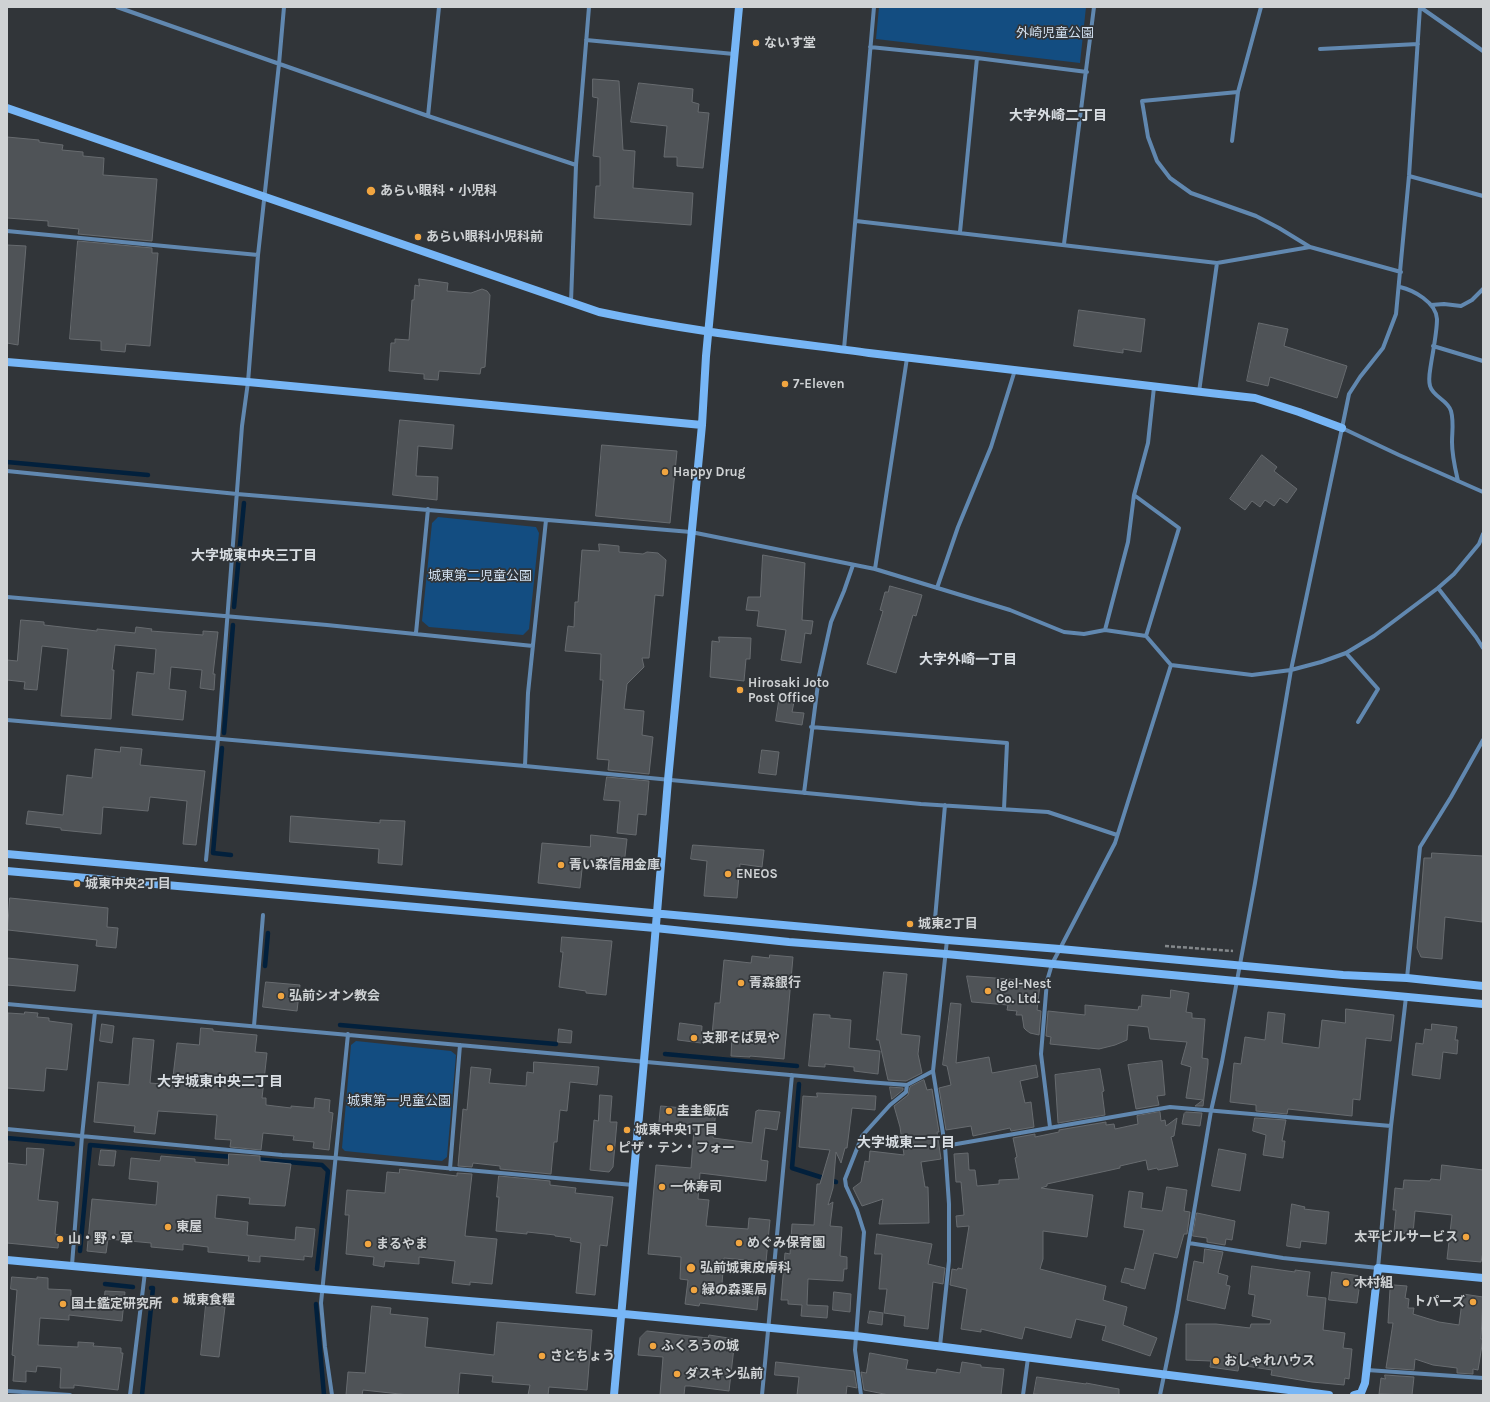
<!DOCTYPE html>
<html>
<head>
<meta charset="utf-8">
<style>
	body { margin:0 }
	#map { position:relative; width:1490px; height:1402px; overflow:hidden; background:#313539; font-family:Karla,sans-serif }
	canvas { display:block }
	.frame { position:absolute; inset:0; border:8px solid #cfd2d4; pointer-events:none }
</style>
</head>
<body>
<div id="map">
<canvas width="1490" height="1402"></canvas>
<div class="frame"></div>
</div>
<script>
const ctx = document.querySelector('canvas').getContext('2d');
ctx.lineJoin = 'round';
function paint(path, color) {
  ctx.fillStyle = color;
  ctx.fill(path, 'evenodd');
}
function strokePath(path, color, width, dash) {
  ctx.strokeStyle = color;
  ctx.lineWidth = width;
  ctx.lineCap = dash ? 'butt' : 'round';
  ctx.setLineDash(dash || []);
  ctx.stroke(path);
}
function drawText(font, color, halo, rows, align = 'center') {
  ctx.font = font + ' Karla,"Noto Sans JP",sans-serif';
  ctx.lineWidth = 3.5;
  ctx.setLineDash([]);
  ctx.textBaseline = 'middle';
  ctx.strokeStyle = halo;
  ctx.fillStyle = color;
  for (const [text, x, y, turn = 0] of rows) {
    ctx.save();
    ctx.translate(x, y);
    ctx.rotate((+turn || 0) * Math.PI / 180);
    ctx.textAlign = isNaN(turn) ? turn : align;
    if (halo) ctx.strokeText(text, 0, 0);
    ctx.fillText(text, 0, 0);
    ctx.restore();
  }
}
paint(new Path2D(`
	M879,7H1086L1080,63L876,39Z
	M438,517L536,527L539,533L529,629L523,635L429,627L422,621L432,523Z
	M356,1041L451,1051L456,1055L447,1157L442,1161L345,1151L342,1148L351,1045Z`), '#134d81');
strokePath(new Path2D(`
	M7,462L148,475
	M234,607L244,503
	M224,733L233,625
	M222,748L213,853L231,855
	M265,966L268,933
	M340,1025L556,1044
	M665,1054L797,1066
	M799,1084L792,1168L836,1182
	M7,1138L73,1144
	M254,1159L322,1165L328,1171L317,1269
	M80,1251L90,1145L233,1157
	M105,1284L133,1287
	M316,1304L324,1395
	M142,1395L153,1288H151`), '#02203c', 4.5);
const building = new Path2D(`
	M593,79L619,81L623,150L635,151L633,188L693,193L691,225L594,218L596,186H600V157L593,156L598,98L593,97Z
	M639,83L693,89L692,102L699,104L698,112L709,113L703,168L677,166V157H664L667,126L631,122Z
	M7,137L39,140V142L63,145L62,150L83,152V156L104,158L103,175L157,179L152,241L78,234L79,229L48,226V221L7,218Z
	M78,241L152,248V253H158L150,346L126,344L125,352L101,350V341L70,339Z
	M7,245L26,246L18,345L7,343Z
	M419,279L448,283L447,291L471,293L482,289L487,291L490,295L485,367L481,368L480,374L439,371L438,380L424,379V374L389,371L391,343H395V339L409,340L412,300H414L415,285L419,286Z
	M1079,310L1145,319L1141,352L1123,349V353L1074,346Z
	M1259,323L1288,329L1284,346L1347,366L1337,398L1270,377L1268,386L1247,381Z
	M400,420L454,425L452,449L418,446L416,476L438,477L437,500L393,495Z
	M602,445L677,451L670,523L596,516Z
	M1262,455L1277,467L1274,471L1297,489L1287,503L1280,498L1274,506L1265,500L1260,507L1252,501L1245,510L1230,499Z
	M599,544L619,546V552L643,554L647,552L658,553L666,560L663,596L655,595L649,658H642L644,667L627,684L624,709L644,711L642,735L653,737L649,774L608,770L609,760L597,759L603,680H600L601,654L565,651L568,626L574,627L575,602H578L582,550L599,551Z
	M763,555L805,563L802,620L813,621L811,634L805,633L801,663L781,660L786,630L757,626L759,611L746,610L748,597H760Z
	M890,586L922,595L916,616L913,615L896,673L867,664L883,611L880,610L885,592H888Z
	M21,620L44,622V625L97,631V629L135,633L136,627L152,629L151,631L203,635V631L218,632L213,674H215L214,690L200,688L202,670L171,667L169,689L186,691L183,720L132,715L137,672L154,674L156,649L115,645L112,670H114L111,719L61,716L68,649L42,646L37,690L24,689L25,682L7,680V660L17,661Z
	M719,637L751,638L750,659H746L744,681L710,677L712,641L719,642Z
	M780,695L795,697L792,712L804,713L802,725L776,721Z
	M121,747L142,749L140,765L205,771L196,845L183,844L187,801L150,797L148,811L103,807L101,834L61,830V828L26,824L28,811L63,815L67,775L92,778L95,749L120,752Z
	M762,750L779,752L776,775L759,773Z
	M607,777L649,781L646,815L638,814L636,835L617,833L620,801L604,800Z
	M291,816L380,823V820L405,821L402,865L378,863L379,849L290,842Z
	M591,835L627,839L624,865L583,860L580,888L538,883L542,843L590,847Z
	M693,845L764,850L762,867L740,864L737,898L704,896L707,861L691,859Z
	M1432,853L1483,856L1482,922L1445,917L1442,959L1421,957L1417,948L1424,858H1431Z
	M10,898L108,908L107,927L118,928L116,948L96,946L97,940L8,930Z
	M562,937L612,941L606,995L586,993V991L559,987L563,952H561Z
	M770,955L793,957L784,1059L750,1056V1057L731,1056L732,1036L712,1035L715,1003H720L724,960L751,963L752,956L769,958Z
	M7,958L78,965L75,991L7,985Z
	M884,972L907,974L901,1034L920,1036L918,1054L922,1073L906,1081L888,1080L879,1040H877Z
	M967,976L1009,979L1021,981V983L1040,984L1037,1010L1041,1011L1039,1035L1030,1033L1026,1030L1024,1028L1022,1015H1016L1017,1011L1007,1010L1008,1005L972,1002Z
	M266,982L300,985L297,1011L263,1007Z
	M1171,990L1189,993L1186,1012L1192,1013V1018L1205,1019L1202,1058L1208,1059V1064L1203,1106H1195L1203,1100L1186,1098L1191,1067L1181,1064L1187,1042L1150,1039L1148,1027L1128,1025L1127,1040L1115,1045L1099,1049L1050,1044L1051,1037L1046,1036L1048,1011L1085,1015V1005L1138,1010L1139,1006L1141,1007L1142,995L1170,998Z
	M951,1003L961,1004L956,1063L989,1057L992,1073L1036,1065L1038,1077L1020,1081L1025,1103L1031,1102L1034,1127L1011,1131L1010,1128L973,1136L971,1126L946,1130L939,1088L951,1085L947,1066L943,1065Z
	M1346,1009L1394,1015L1391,1041L1366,1038L1360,1100L1353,1099L1352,1116L1288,1109L1287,1114L1256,1111V1105L1230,1102L1234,1063L1241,1064L1245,1037L1265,1040L1268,1012L1285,1014L1282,1043L1319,1048L1322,1020L1345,1023Z
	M25,1012L38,1013L37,1017L49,1018V1021L72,1024L67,1070L46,1068L44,1091L7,1088L8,1013L24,1014Z
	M814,1014L830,1015V1018L851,1020L849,1048L880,1051L878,1074L854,1071V1067L825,1064V1067L809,1066Z
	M680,1023L702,1026L701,1043L678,1040Z
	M102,1024L114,1026L112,1043L100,1041Z
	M1432,1024L1457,1027L1455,1040H1458L1457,1054L1443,1052L1440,1079L1412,1075L1416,1043L1423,1044L1425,1029L1431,1030Z
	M201,1028L213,1029V1031L257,1035L255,1052L267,1053L262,1098H266V1105L291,1108V1106L314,1108L315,1098L330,1100L329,1112L333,1113L329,1150L313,1148L314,1142L293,1140L294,1136L263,1133L261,1150L230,1147L231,1140L215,1139L217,1115L158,1111L155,1134L134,1132L135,1126L94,1122L98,1082L129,1085L133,1038L154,1040L150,1083L172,1085L177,1043L199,1045Z
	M559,1029L572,1031L571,1043L558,1042Z
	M1162,1061L1165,1095L1157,1096L1159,1105L1136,1109L1128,1065Z
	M534,1062L599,1067L597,1085L570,1082L567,1111L560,1110L557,1142H554L551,1174L500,1169V1166L473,1163L472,1167L458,1166L463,1109L467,1110L471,1067L491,1069L489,1083L526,1086L527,1072L533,1073Z
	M1100,1069L1104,1091L1102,1092L1105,1115L1058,1123L1055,1075Z
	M924,1080L927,1090L932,1089L939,1132H937L941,1159L921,1162L925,1187H928L929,1223L879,1224L883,1199L862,1206L853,1188L861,1182L865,1161L869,1162L870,1151L904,1155L900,1127L894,1106L908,1095L910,1087Z
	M890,1087L903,1088V1090L892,1099Z
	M817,1093L876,1096L875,1110L852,1108L847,1148H845L841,1163L836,1152L833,1188L828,1205L833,1202L830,1226L842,1227L840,1256L847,1257V1269H844L843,1281L808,1279L807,1305L828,1306L827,1318L801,1316L802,1305L788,1304V1300H781L785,1253L790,1254L792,1224L814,1225L817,1184H820L830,1150L799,1147L803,1096L817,1097Z
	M600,1095L612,1096L610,1122H617L613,1167L609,1172L590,1170L594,1120L598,1121Z
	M661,1106L716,1111L713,1138L752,1143L756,1111H757L758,1110L780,1112L777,1130L765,1128L761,1160L768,1161L766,1181L700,1173L698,1199L709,1200L706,1226L748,1229L749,1218L770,1220L766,1262L724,1258L722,1284L759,1288L757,1310L700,1303L699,1306L685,1304L688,1280L680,1279L681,1257L648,1254L656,1165L691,1168L694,1129L659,1126Z
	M1160,1112L1161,1121L1165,1120L1166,1126L1177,1118L1174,1136L1171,1137L1178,1166L1158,1170L1157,1168L1148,1170L1146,1160L1120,1166V1168L1047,1184V1186L1041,1188L1093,1195L1087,1237L1043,1231V1259L1040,1269L1106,1286L1103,1300L1127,1307L1123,1325L1157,1338L1150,1356L1121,1346L1102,1340L1106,1326L1076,1319L1071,1338L1025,1327L1022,1339L981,1329V1332L961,1329L967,1289L950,1285L952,1269L957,1270L958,1268L962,1269L969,1226L957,1227L956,1216L964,1215L961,1182H956L954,1154L968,1153L969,1170H975L977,1186L999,1184V1180L1019,1179L1015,1158L1017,1157L1013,1138L1035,1134V1137L1059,1132V1130L1106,1122V1125L1114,1124L1115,1129L1138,1124L1137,1116Z
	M1186,1112L1202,1113L1200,1126L1182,1124L1184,1114Z
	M1255,1118L1286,1120L1282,1141H1285L1283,1158L1263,1155L1266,1135L1253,1131Z
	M27,1148L44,1149L38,1200L58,1202L55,1234L59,1235L58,1248L7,1243V1163L26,1165Z
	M1219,1149L1246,1154L1240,1191L1212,1186Z
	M101,1150L116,1151L114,1166L99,1165Z
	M229,1154L260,1156V1161L291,1164L285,1206L249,1204L250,1198L217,1195L215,1218L248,1222L247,1235L295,1240L296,1227L315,1229L312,1257L304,1256V1260L260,1256V1262L248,1261L249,1256L208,1252V1247L183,1244V1250L151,1247V1243L108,1239L106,1253L87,1251L92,1199L156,1205L158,1182L129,1179L131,1158L160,1161L161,1156L195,1159V1162L228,1165Z
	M1442,1165L1483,1170V1252L1481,1262L1447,1259L1452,1215L1415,1211L1413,1234L1394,1232L1396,1210H1393L1395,1188L1403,1189L1404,1180L1430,1181L1431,1179L1440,1180Z
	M400,1169L457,1176V1173L472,1174L465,1236L497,1239L492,1284L470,1282V1285L452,1283L455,1261L419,1257V1264L385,1261L384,1267L373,1265L374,1257L346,1254L349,1215H345L347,1190L385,1193L387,1172L399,1173Z
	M499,1176L550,1181V1185L576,1188L575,1193L613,1197L607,1246L600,1245L595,1295L576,1293L581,1243L570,1241L571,1238L555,1236V1235L527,1232V1234L496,1231L499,1197H497Z
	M1167,1187L1187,1190L1184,1211L1190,1212L1187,1234H1184L1177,1258L1154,1253L1145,1289L1130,1285V1284L1121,1282L1125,1268L1134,1270L1144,1230L1124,1227L1129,1191L1143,1193L1141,1208L1162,1211Z
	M1292,1204L1305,1207L1304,1209L1329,1212L1326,1244L1301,1241L1300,1248L1287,1246Z
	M1197,1213L1235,1221L1232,1240L1226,1239L1225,1245L1207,1242V1238L1193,1236Z
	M877,1234L932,1244L928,1264L945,1268L943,1284L933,1282L928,1329L904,1326L905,1316L884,1313L887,1289H879L882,1254H875Z
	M1205,1249L1223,1252L1218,1273L1228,1276L1226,1285L1230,1286L1225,1309L1187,1300L1194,1261L1203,1263Z
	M1252,1266L1295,1272V1270L1310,1272L1307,1296L1326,1298L1323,1330L1345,1333L1343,1348L1352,1349L1349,1379L1345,1378L1344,1385L1312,1382L1271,1375L1272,1370L1239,1365L1238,1371L1210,1367L1211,1361L1186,1360V1324H1216L1250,1328L1251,1324H1270L1271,1320L1252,1316L1255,1295L1249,1294Z
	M1332,1272L1361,1276L1357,1303L1329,1300Z
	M12,1277L37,1279V1277L48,1278V1289L71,1290V1299L104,1302L105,1291L125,1292L122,1321L69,1315V1320L40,1318L38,1345L78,1347V1342L94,1343L93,1346L121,1348V1353H123L118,1390L74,1385V1388H60L61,1368L37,1366L36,1372L26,1371V1382L13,1381L15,1356L12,1355L17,1290L11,1289Z
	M1394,1285L1407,1286L1405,1298L1409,1299L1408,1308H1414L1413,1314L1439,1322L1459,1325L1463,1294L1483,1297L1481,1339H1483L1478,1370L1473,1369V1374L1457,1373V1368L1433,1365L1415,1359L1414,1370L1386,1368L1393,1323H1388L1390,1289H1394Z
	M834,1292L851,1294L850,1312L833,1310Z
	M206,1305L225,1307L219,1357L201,1355Z
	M372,1306L391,1308L390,1314L428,1318L425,1347L494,1355L497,1322L592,1330L587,1390L549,1387L548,1395H528L530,1385L492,1382L493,1376L460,1373L458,1395H409L363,1390L362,1395H346L348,1372L365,1373Z
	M870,1311L883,1313L882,1325L868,1323Z
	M647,1331L708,1338L709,1335L735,1339L729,1391L690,1386H685L684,1395H660L663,1357L638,1355L640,1338Z
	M870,1353L908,1360L906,1369L936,1373L937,1369L960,1373L962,1362L981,1365V1367L1004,1369L1001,1395H889L864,1390L861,1372L866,1373Z
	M776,1362L854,1371L857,1388L847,1386L846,1395H797L799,1377L775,1375Z
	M1385,1375L1414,1377L1412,1395L1379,1394L1381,1378L1385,1379Z
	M1037,1377L1086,1384V1383L1113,1388L1119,1389V1395H1045L1034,1394Z`);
paint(building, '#4f5357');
strokePath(building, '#676b6f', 1);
strokePath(new Path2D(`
	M1165,946L1233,951`), '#84888b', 2.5, [4, 2]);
strokePath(new Path2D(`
	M117,7L428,116L576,165
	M1261,7L1238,92L1142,101L1148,137L1157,161L1170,178L1191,193L1256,216L1279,228L1310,247L1401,272
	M1420,7L1483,51
	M586,40L734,54
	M870,47L977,58L1087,72
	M1320,49L1418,44
	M428,116L439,7
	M1232,141L1238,92
	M1409,176L1483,196
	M856,221L1217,263L1310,247
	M7,231L258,255
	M960,232L977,58
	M1064,244L1094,7
	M1400,287C1413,290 1436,302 1437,319C1437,332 1433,351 1431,364C1430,371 1428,379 1430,386C1433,397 1448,400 1451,411C1454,422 1452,432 1452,442C1452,456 1455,468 1458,481
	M571,302L576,165L589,7
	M1431,305L1444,304L1461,306L1472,300L1483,289
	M1433,346L1483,361
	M844,349L874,7
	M1199,392L1217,263
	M1342,428L1399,455L1483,492
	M7,471L237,494L691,532L875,569L1010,610L1064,632L1084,634L1105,630L1146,636L1171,665L1252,675L1291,670L1321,662L1346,653L1374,636L1438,588L1454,574L1479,544L1483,534
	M875,569L907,358
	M937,588L958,527L991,447L1015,370
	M1438,588L1476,637L1483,648
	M7,597L327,625L533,646
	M1105,630L1128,542L1134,495
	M416,633L428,509
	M1146,636L1179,528L1134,495L1148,443L1154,387
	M1346,653L1378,689L1358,722
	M7,720L525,766L921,804L1048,812L1117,835
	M811,727L1007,743L1004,809
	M525,766L528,693L546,520
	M804,793L819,676L831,622L844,591L853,565
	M206,860L218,739L242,426L248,382L258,255L279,64L284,7
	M935,919L945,805
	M1407,978L1420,847L1451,797L1483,740
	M7,1004L867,1082L907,1085L933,1071
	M254,1026L263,915
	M1050,1127L1041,1054L1047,981L1052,964L1115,843L1171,665
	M7,1129L282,1155L335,1158L633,1185
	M945,1146L1170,1107L1391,1126
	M450,1169L460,1045
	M1189,1243L1283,1258L1378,1268L1391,1126L1406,997
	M72,1265L82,1136L95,1012
	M940,1346L949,1261V1204L945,1146L933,1071L947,940
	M1367,1370L1483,1378
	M7,1391L70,1395
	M130,1395L145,1272
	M332,1395L325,1347L321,1303L348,1034
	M762,1395L792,1075
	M861,1395L855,1350L864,1232L857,1210L846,1186L845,1179L862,1136L890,1105L906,1092L907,1085
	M1023,1395L1028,1358
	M1160,1395L1177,1312L1211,1111L1222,1062L1255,883L1291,670L1342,428L1349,394L1360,377L1383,348L1396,314L1409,176L1420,7`), '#6188b0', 4);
strokePath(new Path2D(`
	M7,108L599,312C688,331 779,341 869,353C997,369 1126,384 1255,398L1299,412L1342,428
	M7,362L248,382L702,425
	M7,854L947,940L1060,949L1343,975L1407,978L1483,986
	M7,871L655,928L789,942L946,954L1483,1004
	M7,1260L322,1289L603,1312L856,1336L1329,1395
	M614,1395L654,949L668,780L702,425L706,356L739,7
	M1354,1395L1361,1393L1365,1383L1378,1268L1483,1278`), '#77b6f6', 8);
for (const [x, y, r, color] of [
	[756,43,4,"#f1a540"],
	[371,191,5,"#f1a540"],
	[418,237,4,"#f1a540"],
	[785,384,4,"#f1a540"],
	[665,472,4,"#f1a540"],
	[740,690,4,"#f1a540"],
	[561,865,4,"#f1a540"],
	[728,874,4,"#f1a540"],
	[77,884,4,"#f1a540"],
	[910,924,4,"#f1a540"],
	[741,983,4,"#f1a540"],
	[988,991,4,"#f1a540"],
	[281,996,4,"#f1a540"],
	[694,1038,4,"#f1a540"],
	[669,1111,4,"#f1a540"],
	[627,1130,4,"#f1a540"],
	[610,1148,4,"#f1a540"],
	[662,1187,4,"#f1a540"],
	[168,1227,4,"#f1a540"],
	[1466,1237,4,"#f1a540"],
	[60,1239,4,"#f1a540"],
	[739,1243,4,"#f1a540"],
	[368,1244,4,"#f1a540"],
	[691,1268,5,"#f1a540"],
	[1346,1283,4,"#f1a540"],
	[694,1290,4,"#f1a540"],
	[175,1300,4,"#f1a540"],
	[1473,1302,4,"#f1a540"],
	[63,1304,4,"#f1a540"],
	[653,1346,4,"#f1a540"],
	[542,1356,4,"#f1a540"],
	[1216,1361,4,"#f1a540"],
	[677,1374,4,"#f1a540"]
]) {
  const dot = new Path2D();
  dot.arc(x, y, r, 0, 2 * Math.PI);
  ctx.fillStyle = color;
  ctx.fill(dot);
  strokePath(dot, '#313539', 1.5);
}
drawText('13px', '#d0dfef', '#313539', [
	["外崎児童公園",1055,33],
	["城東第二児童公園",480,576],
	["城東第一児童公園",399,1101]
]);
drawText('bold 13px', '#cfd2d4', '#313539', [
	["ないす堂",764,43],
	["あらい眼科・小児科",380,191],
	["あらい眼科小児科前",426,237],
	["7-Eleven",793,384],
	["Happy Drug",673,472],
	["Hirosaki Joto",748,683],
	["Post Office",748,698],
	["青い森信用金庫",569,865],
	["ENEOS",736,874],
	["城東中央2丁目",85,884],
	["城東2丁目",918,924],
	["青森銀行",749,983],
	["Igel-Nest",996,984],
	["Co. Ltd.",996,999],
	["弘前シオン教会",289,996],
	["支那そば晃や",702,1038],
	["圭圭飯店",677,1111],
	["城東中央1丁目",635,1130],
	["ピザ・テン・フォー",618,1148],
	["一休寿司",670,1187],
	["東屋",176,1227],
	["太平ビルサービス",1458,1237,"right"],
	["山・野・草",68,1239],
	["めぐみ保育園",747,1243],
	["まるやま",376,1244],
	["弘前城東皮膚科",700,1268],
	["木村組",1354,1283],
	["緑の森薬局",702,1290],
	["城東食糧",183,1300],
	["トパーズ",1465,1302,"right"],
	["国土鑑定研究所",71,1304],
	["ふくろうの城",661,1346],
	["さとちょう",550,1356],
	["おしゃれハウス",1224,1361],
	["ダスキン弘前",685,1374]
], 'left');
drawText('bold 14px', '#d9dee3', '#313539', [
	["大字外崎二丁目",1058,116],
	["大字城東中央三丁目",254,556],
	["大字外崎一丁目",968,660],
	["大字城東中央二丁目",220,1082],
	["大字城東二丁目",906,1143]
]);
</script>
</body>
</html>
